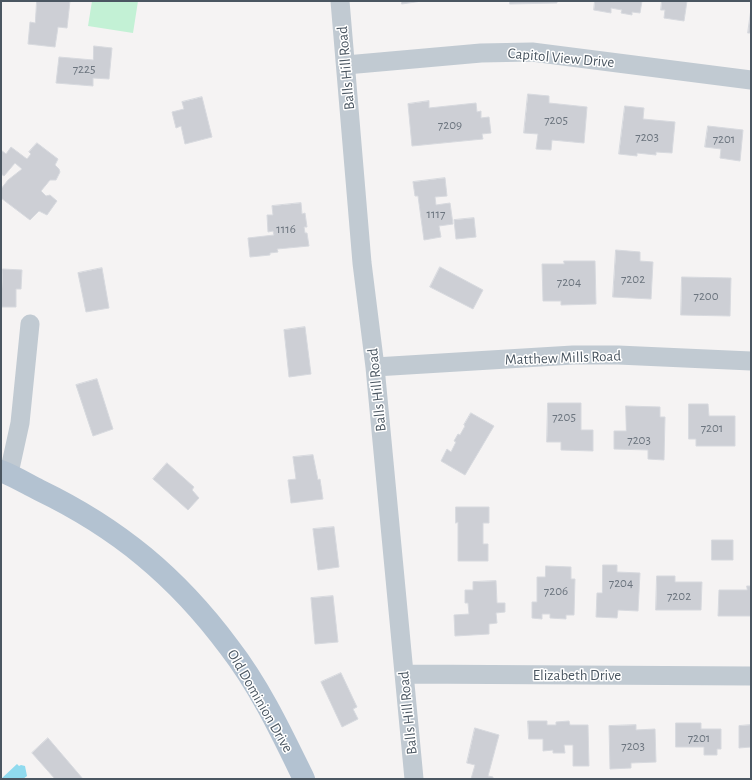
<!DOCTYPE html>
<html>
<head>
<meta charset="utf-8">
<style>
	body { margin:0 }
	#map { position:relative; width:752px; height:780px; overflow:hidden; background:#f5f3f3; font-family:"Alegreya Sans",sans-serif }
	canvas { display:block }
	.frame { position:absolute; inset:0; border:2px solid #4a5661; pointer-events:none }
</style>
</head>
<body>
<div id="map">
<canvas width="752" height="780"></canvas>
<div class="frame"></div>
</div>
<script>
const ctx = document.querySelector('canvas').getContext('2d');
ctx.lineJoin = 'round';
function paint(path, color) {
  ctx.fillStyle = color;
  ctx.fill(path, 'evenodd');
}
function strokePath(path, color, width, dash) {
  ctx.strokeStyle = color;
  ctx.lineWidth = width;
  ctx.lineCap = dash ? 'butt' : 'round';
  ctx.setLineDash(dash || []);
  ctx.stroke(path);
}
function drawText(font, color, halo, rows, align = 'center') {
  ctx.font = font + ' "Alegreya Sans",sans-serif';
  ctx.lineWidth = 3;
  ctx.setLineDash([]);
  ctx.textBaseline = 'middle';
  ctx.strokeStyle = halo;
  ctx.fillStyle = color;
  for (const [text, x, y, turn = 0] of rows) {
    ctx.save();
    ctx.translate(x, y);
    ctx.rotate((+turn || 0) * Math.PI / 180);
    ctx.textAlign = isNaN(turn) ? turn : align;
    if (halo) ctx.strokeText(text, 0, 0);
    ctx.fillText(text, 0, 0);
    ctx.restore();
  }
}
paint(new Path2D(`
	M92,1H138L133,33L88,26Z`), '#c3f1d5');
paint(new Path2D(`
	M17,764L19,766L21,765L25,766L27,776L23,779H1Z`), '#90daee');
const building = new Path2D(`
	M37,1H70L67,28L58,27L55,47L28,44L30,22L35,23Z
	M402,1H422L402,4Z
	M510,1H557V3L510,4Z
	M595,1H642L640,13L632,12V15L621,13L622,10L611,8V13L594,10Z
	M662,1H687L684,21L664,18L665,10H661Z
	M751,9V33H748Z
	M94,46L112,48L109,79L93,78V86L56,83L59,57L93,60Z
	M528,94L549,96V103L587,107L584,143L552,140L551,150L536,149L538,134L524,133Z
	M202,97L212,137L185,144L181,126L176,128L172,112L184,109L182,102Z
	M429,101V108L476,103L477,112L481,111V118L489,117L491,133L482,134L483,139L412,146L408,104Z
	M625,106L644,108L643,119L675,122L672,153L656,152V155L637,153V156L619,154Z
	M708,126L743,130L740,161L720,158L721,149L705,147Z
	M37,143L58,159L55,165L59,169L60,172L56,180H50L41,191L46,196L50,195L57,201L47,215L39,211L30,220L1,198V189L8,180L22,169L15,163L4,176L1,174V150L6,154L11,147L27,159L31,154L29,152Z
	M445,178L447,196L435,197L436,205L450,203L453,224L439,226L441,237L424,240L418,196H415L413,182Z
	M301,203L302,214L305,213L307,227H304L305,233H307L309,246L277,249L278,252L270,253V255L250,257L248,238L274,235L273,231L268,232L267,215H273L272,206Z
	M474,218L476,237L456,239L454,220Z
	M616,250L640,252V261L653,262L651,299L613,297Z
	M564,261H595L596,304L561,305V301H543L542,264H564Z
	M440,267L483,290L473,309L430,287Z
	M102,268L109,308L86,312L78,273Z
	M3,269L22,270L21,289H16V307H1Z
	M682,277L731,278L730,316L681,315Z
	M305,327L311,374L289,377L284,330Z
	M97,379L113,429L93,436L76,385Z
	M548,403H581V430H593V451L561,450V442H547Z
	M689,404H708L709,416H735V446H696V439H689Z
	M626,406L660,407V417H665L664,460L648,459V450L614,449V431H626Z
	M471,413L494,426L465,475L441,461L447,449L451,452L456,442L454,441L458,434L460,435L465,426L464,425Z
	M313,455L318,480L320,479L323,499L291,503L288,480L296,479L293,457Z
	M167,463L194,487L192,490L199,498L188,510L153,479Z
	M456,507H489V523H483V544H488V561H458V522L456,523Z
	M334,527L339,567L318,570L313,529Z
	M712,540H733V560H712Z
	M603,565H617V572L640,573L638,611L618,610L617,618L596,617L597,593H602Z
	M546,566L571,567V579H575L574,615H566V619L550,618V614H542V619L532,618V602H537V577H545Z
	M657,576H675V582H702L701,610H656Z
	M496,581L497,603H505V612L496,613L497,623L489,624V634L455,636L454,615L469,614L468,603H465V590H473V582Z
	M747,586H751V616H718L719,590H747Z
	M333,596L338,642L315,644L311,598Z
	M341,673L357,707L353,709L358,719L342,727L321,682Z
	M528,721H547V725H556V722L569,721L570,725H588L589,766H573V745H564L565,753H553V750L543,751V739H529Z
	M676,723H701V729H721V749H717V755H704V747H676Z
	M636,725V730L655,729L656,762L631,763V768L610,769L609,726Z
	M751,725V747L739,748V726Z
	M475,728L499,735L488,776L493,777V779H471L475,765L467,763Z
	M48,738L83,779H55L32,753Z`);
paint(building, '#cdcfd5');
strokePath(building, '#d7d9de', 1);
strokePath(new Path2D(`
	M340,1L362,263L375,367L414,779
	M346,65L481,53L532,52L751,80
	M375,367L573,355H618L751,361
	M6,474L11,464L20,423L30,324
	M404,674L751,676`), '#c1cad2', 19);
strokePath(new Path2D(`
	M1,471C14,476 27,484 39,490C118,528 177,577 229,647C260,687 282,734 304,779`), '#b3c2d1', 22);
drawText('13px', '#6b747e', null, [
	["7225",84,69],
	["7205",556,120],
	["7209",450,125],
	["7203",647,137],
	["7201",724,139],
	["1117",436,214],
	["1116",286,229],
	["7202",633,279],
	["7204",569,282],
	["7200",706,296],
	["7205",564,417],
	["7201",712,428],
	["7203",639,440],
	["7204",621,583],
	["7206",556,591],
	["7202",679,596],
	["7201",699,738],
	["7203",633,746]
]);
drawText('15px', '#4a5661', '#fff', [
	["Capitol View Drive",561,58,5],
	["Balls Hill Road",346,68,-95],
	["Matthew Mills Road",563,358,-2],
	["Balls Hill Road",377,390,-96],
	["Elizabeth Drive",577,675],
	["Old Dominion Drive",260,701,60],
	["Balls Hill Road",408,713,-96]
]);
</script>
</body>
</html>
